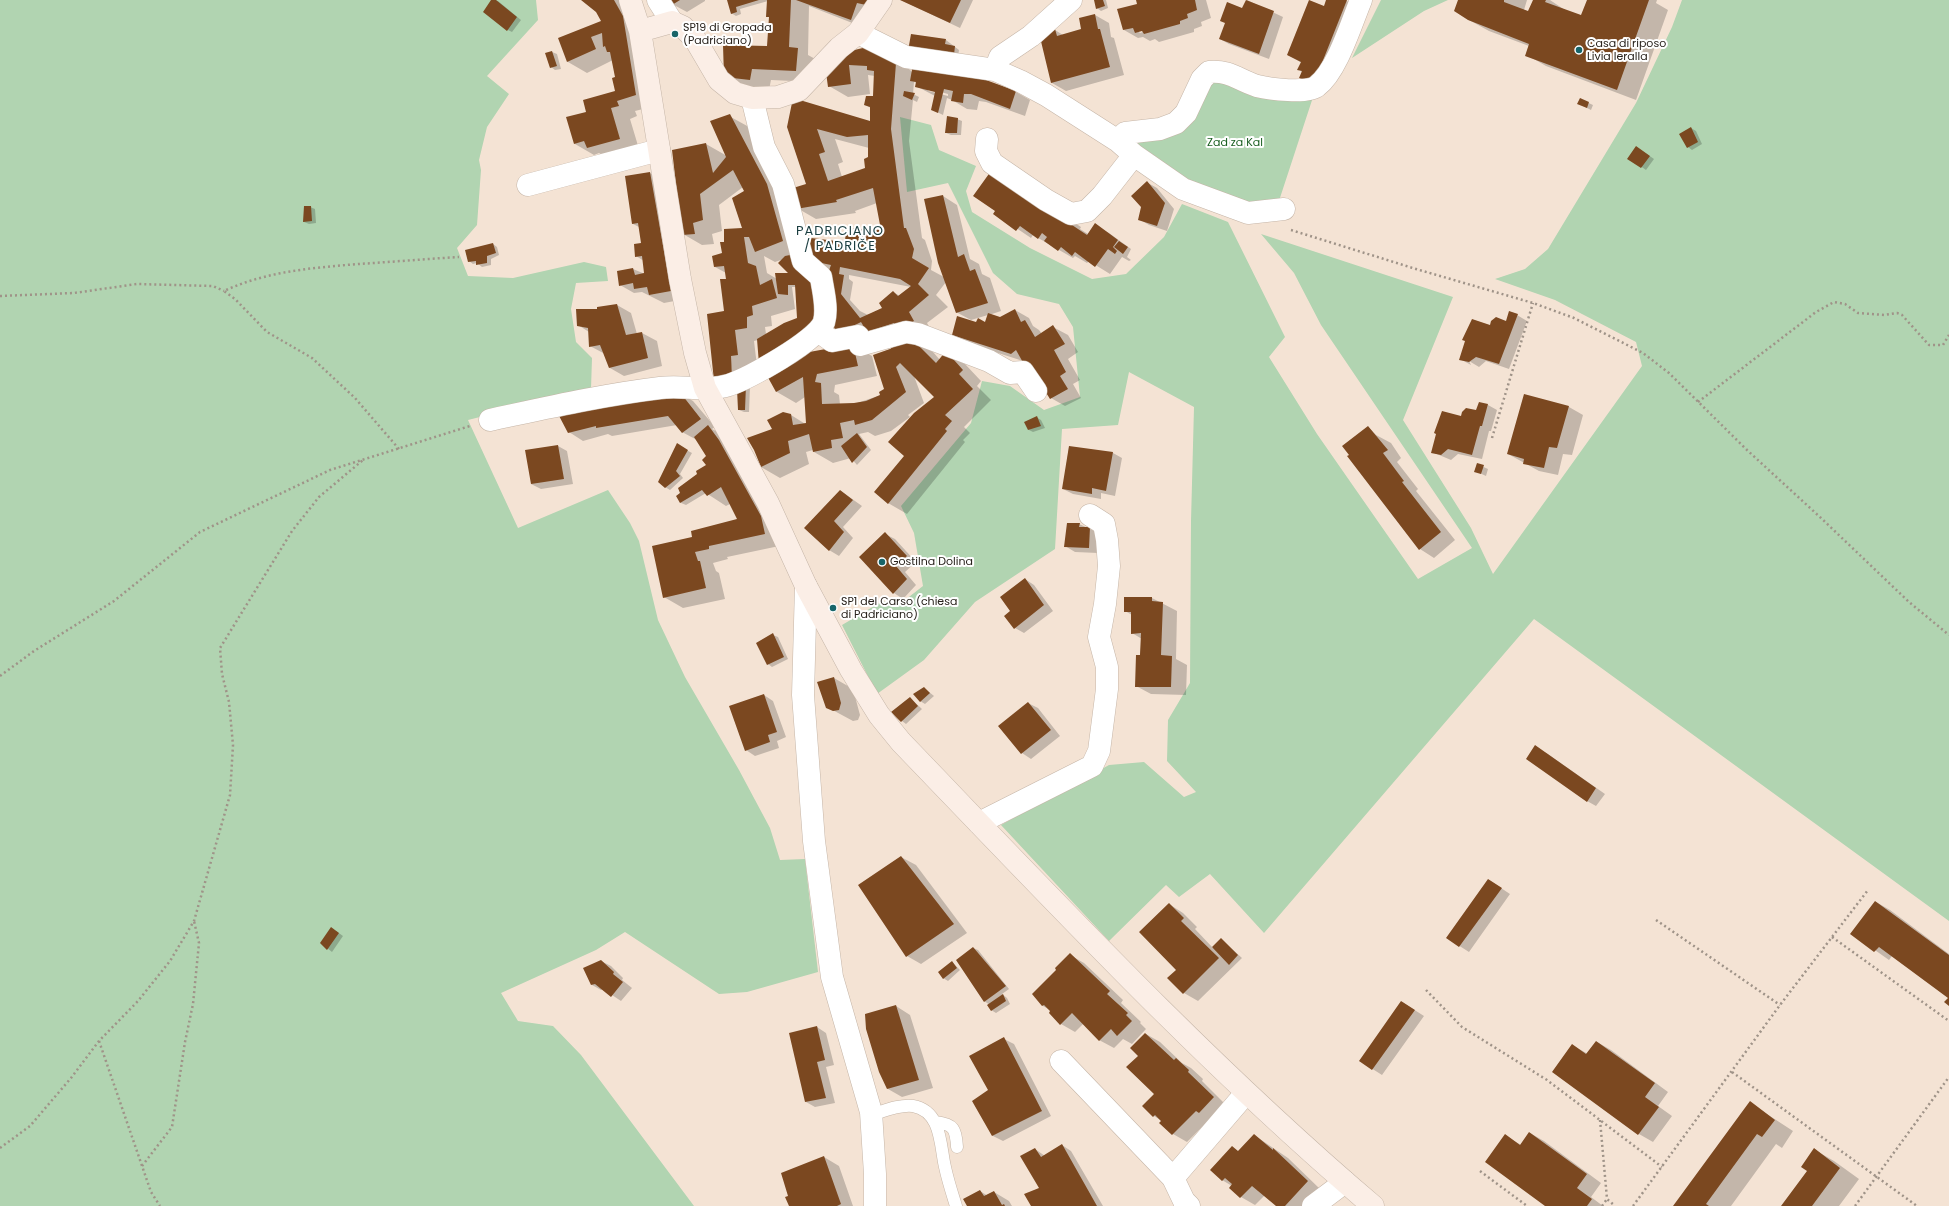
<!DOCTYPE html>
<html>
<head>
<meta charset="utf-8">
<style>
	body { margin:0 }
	canvas { display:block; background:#f4e3d4 }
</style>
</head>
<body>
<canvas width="1949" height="1206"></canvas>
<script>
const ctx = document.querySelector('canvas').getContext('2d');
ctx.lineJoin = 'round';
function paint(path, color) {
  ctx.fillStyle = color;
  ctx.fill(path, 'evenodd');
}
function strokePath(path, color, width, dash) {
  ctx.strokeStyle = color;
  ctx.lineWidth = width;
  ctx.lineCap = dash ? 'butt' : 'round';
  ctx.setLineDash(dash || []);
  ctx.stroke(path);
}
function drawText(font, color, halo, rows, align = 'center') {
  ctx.font = font + ' Poppins,sans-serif';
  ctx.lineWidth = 4;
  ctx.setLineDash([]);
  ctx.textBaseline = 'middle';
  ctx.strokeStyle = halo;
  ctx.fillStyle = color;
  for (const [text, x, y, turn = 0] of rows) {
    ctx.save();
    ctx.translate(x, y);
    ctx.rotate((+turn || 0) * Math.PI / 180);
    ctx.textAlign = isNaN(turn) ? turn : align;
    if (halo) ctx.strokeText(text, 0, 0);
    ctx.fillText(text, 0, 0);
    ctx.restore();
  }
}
paint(new Path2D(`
	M0,0H536L538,20L487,76L509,94L487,127L479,160L481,170L477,225L457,248L468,276L513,278L584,262L606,267L608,281L576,283L571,309L576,342L592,358L591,389L468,420L518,528L608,490L630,523L639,541L658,620L685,677L739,770L770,828L780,860L805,859L818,972L747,992L719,994L625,932L596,950L501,993L518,1021L553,1026L581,1055L694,1206H0Z
	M1381,0H1448L1424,11L1352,58Z
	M1682,0H1949V921L1534,619L1264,933L1210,874L1179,897L1166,885L1109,941L1001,825L1109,765L1144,762L1184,797L1196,792L1167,761L1168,720L1190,683L1191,521L1194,407L1129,372L1118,425L1062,429L1055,549L975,602L924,660L877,694L842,625L881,602L905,600L923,586L914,533L901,506L971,423L982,381L1010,386L1044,410L1080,397L1073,327L1059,304L1017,294L993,273L948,183L907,192L900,117L931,125L939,150L976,166L966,191L972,212L1030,248L1092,279L1126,274L1164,237L1182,204L1228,222L1285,337L1269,357L1317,434L1418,579L1472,548L1321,325L1294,273L1261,234L1453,297L1403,420L1471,528L1493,574L1642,366L1636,342L1555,300L1495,279L1525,269L1548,249L1636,103L1672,27Z
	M1209,72L1316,88L1276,210L1183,189L1125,133L1160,129Z`), '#b1d4b1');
paint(new Path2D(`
	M493,0L498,1L521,20L512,32L508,30Z
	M583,0H620L655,106L635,111L637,116L630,119L639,149L607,158L599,153L594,155L575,144L587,112L617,92L613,60L587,73L568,62L559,39L603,22L597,11Z
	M670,0H705V1L687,12L672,4Z
	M728,0H887L865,28L809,6L808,55L817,60L815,82L771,80L769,90L744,88L725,77L768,47L770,18L767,16L768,1L740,9L741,14L736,16L731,13Z
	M901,0H973L960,28Z
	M1095,0H1106L1108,8L1101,11L1097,8Z
	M1137,0H1206L1211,18L1201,22L1202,26L1194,29V32L1159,42L1155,39L1150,41L1143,37L1138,38L1124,30L1138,4ZM1148,30L1140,33L1138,31Z
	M1247,0L1283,17L1269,59L1229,44L1220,39L1226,23L1243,10Z
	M1327,0H1345L1361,9L1328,91L1315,86L1299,69L1302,63L1288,55L1324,8Z
	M1459,0H1527L1524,10L1529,12L1534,0H1550L1565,10L1582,16L1588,0H1657L1656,3L1668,10L1636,100L1546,66L1527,55L1529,46L1489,31L1469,20Z
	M1095,15L1109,23L1111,37L1114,38L1124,75L1066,91L1052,83L1040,34L1055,30L1063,35L1082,30Z
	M946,40L959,50L958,57L918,56Z
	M552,52L557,54L561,69L555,70L551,67Z
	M847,53L904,64L912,72L986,81L1016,92L1030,100L1025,116L986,102L979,101L977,110L967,109L952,100L947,98L943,115L937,112L935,96L916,86L917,83L914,82L913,94L919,97L917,102L913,100L909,141L922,238L925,240L932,261L931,270L944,277L943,196L957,205L970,259L979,264L982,274L990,278L1001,311L989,315L1000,318L1015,310L1029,318L1033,326L1039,330L1042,334L1053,327L1068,335L1078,352L1068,359L1080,380L1073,384L1081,398L1065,406L1051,398L1023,361L967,343L953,335L977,323H985L988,315L971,320L956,312L946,282L936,295L948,307L927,323L932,332L887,342L831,318L796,355L853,345L872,356L877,376L835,385L834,392L839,395L840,404H854L881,395L885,390L874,355L913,341L933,352L940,360L946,353L965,364L981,381L977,386L991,400L964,427L970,433L963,440L965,442L907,514L888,503L905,456L936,397L914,376L924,403L908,415L910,417L891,431L875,436L868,432L859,434L871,450L857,465L851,458L833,463L814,452L813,450L806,452L809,464L780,478L761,467L773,429L791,415L807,425L805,397L796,403L777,392L758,340L754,341L757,366L750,387L749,412H744L739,410L738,390L734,391L725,312L726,273L715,267L723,254L725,243L743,229L745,191L743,187L719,205L722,231L712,234L714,244L702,245L683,234L706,144L727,156L729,116L749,127L808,260L846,243L882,231L877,203L855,211L856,213L816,219L797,208L807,185L788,127L871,122V108L865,105L874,97L875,76L868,75L870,94L848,97L829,86ZM926,88L948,94V96L929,91ZM835,139L869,148V158L866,169L842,177L838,164L843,162ZM764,256L775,262L784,259L792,276L777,279L767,273ZM849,275L911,287L900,296L893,292L884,308L868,315L860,311L850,300L853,282L849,279ZM792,287H796L798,319L766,334L765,327L772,326L771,316L795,309Z
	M1580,99L1593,105L1591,110L1583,106Z
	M957,119L962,121L961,135H951L946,133Z
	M1691,128L1696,131L1702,144L1692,150L1688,147Z
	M1641,150L1654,159L1646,170L1629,158Z
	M650,173L665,182L685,299L664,303L642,292L634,293L620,285L618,272L633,269L645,274L644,261L636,256L642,244L639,227L633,224L626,177Z
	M1148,183L1157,188L1174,209L1167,231L1149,225L1139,219Z
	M305,207H310L315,209L316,223L309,224L304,222Z
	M1053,209L1081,227L1080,229L1088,234L1095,225L1109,233L1131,249L1127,257L1131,260L1129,261L1122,257L1110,274L1089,261L1087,263L1075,256L1073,258L1033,235L1031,238L994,213Z
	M493,244L497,247L499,255L491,259V265L482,267L477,263L473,264L469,261Z
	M617,305L631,313L637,334L642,333L657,341L662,366L624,376L610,368L605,354L590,346L589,332L578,325L598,310Z
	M1517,315L1527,321L1509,369L1486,361L1479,367L1469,361L1471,365L1460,359L1491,327L1507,322Z
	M678,392L693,401L715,427L712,429L727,437L784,545L727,557L728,559L713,563L716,571L719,573L725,599L683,608L664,597L694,538L738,519L730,504L726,506L706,493L686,505L681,503L677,496L707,465V456L697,440L682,432L677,425L612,436L608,434L583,441L569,432Z
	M1525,395L1569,407L1583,415L1572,455L1563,454L1558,475L1539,471L1508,454Z
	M1479,403L1488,405L1497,410L1491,431H1489L1482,459L1458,454L1451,460L1432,452L1462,417L1477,412Z
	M1036,417L1041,420L1045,428L1033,432L1029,430Z
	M1368,427L1376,435L1391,443L1401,458L1397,462L1418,489L1416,491L1455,540L1434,558L1420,549L1350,455Z
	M677,445L692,453L680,474L683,478L670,490L665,487Z
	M558,446L567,451L573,484L541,489L531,484Z
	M1069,447L1113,453L1122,458L1115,496L1101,493V499L1073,494L1063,489Z
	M1477,464L1488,469L1486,476L1475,471Z
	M841,491L862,506L843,527L853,538L839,556L829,550L805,528Z
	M1079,524L1099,533L1098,553L1075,552L1065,546Z
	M885,534L895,539L916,562L905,572L916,585L903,599L894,593L861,557Z
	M1025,579L1034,585L1053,611L1024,633L1015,628L1012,611Z
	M1152,598L1177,611L1176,659L1187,665L1186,695L1151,694L1136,686L1142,639L1132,633V615L1125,611Z
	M773,635L778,637L788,659L772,667L768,664Z
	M834,678L853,689L860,715L858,720L853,721L827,707Z
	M924,688L934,696L925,704L920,701Z
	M764,695L773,701L786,737L777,741L779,748L755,756L746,750Z
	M910,698L922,709L906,724L902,721Z
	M1028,703L1038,708L1060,736L1031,759L1022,753L1000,726Z
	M1545,752L1605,794L1596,806L1587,801Z
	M901,857L916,865L967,933L921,964L907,956Z
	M1489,880L1510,894L1469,952L1447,938Z
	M1876,902L1890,910L1949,954V1005V998L1892,956L1889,960L1852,934Z
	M1169,904L1183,913L1197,927L1195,929L1213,948L1221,939L1242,958L1198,1001L1184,993L1169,978L1178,970Z
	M336,931L343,936L332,952L321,943Z
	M973,948L978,950L1009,989L1002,994L1007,998L1010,1004L996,1013L991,1010L990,1005L984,1001Z
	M1070,955L1084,963L1123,1000L1121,1003L1141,1022L1140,1023L1146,1029L1132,1044L1123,1039L1114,1048L1099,1040L1084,1023L1075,1032L1061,1024L1050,1010L1043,1006L1033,994L1058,970Z
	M601,961L611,966L623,978L622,980L632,988L621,1001L603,989L601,990L592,985Z
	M952,962L960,970L948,981L943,978Z
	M1402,1002L1424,1016L1382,1075L1360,1061Z
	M896,1006L910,1015L933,1088L902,1097L888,1089Z
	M817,1027L826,1033L834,1065L826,1067L835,1103L815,1107L806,1102Z
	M1146,1034L1160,1042L1182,1063L1191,1068L1203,1079L1202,1081L1227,1106L1210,1119L1187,1142L1173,1134L1161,1123L1162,1121L1154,1116L1144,1106L1155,1094L1139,1056Z
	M1004,1039L1014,1044L1051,1116L1003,1141L993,1136L973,1102L989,1090Z
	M1597,1042L1611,1050L1668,1092L1658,1106L1672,1116L1653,1142L1639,1134L1553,1071L1572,1045L1588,1054Z
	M1750,1103L1793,1131L1782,1148L1776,1144L1731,1206H1674Z
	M1530,1133L1544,1141L1601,1183L1591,1197L1603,1206H1546L1506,1136L1521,1145Z
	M1254,1135L1288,1158L1321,1190L1307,1206H1277L1265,1195L1255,1205L1241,1197L1232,1186L1222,1180L1239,1152Z
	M1062,1145L1071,1151L1103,1206H1032L1040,1188L1035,1149L1045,1156Z
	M1815,1150L1834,1161L1859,1179L1839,1206H1782L1808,1170Z
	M824,1157L839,1166L853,1206H790V1196Z
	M980,1191L988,1196L994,1192L1009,1201L1012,1206H968Z`), '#0003');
paint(new Path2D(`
	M491,0H496L517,17L507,31L483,12Z
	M581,0H614L623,16L636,95L617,101L619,106L611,108L620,139L587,148L584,141L574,144L566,117L586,112L583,100L615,91L612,78L615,77L610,52H607L605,46L603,47L602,33L591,37L596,49L567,62L558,38L601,21L596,12Z
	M669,0H680L672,5Z
	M727,0H759L736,7L737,12L731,14Z
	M767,0H791L789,47L798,48L796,71L752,69L750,80L724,77L723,45L767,46L769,17H766Z
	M796,0H869L866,5L857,3L851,20Z
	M900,0H961L950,23Z
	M1094,0H1103L1105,6L1096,9Z
	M1136,0H1195L1197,10L1187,14L1188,18L1180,21V24L1144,34L1142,31L1135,33L1133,28L1123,30L1117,9L1137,4Z
	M1246,0L1274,11L1259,54L1219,39L1225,23L1220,21L1227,2L1242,8Z
	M1309,0L1324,6L1326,0H1347L1314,83L1299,78L1302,71L1297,70L1301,62L1287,55Z
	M1458,0H1504V2L1528,11L1533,0H1546L1545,2L1581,15L1587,0H1649L1617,90L1525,56L1529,44L1468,20L1454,11Z
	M1095,14L1098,29H1100L1110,67L1051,83L1039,33L1055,29L1057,36L1081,29L1079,18Z
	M911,34L946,39L945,44L955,46L954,55L908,51Z
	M867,47L896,63L891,129L904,228H906L914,249L912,258L929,268L918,284L929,295L909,312L914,321L898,330L894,323L867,332L861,322L837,334L830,318L827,276L831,265L807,260L811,238L845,242L846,228L881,230L873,188L836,200L837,202L796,209L793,188L806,184L787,127L793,98L870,121V107L864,105L866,96H873L874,71L867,70V66L849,65L851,84L828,87L825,65L846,52ZM817,129L847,137L868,135V157L864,159L865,168L828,181L819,154L825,152ZM840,267L900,279L911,286L898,296L893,291L879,303L882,308L860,318L841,294L844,275L839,274Z
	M552,51L557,66L550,68L545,53Z
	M913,64L975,76L1016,91L1010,109L971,94H964L963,103L951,101L953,91L944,89L938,113L931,110L935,92L915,87L916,82L910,81Z
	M904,91L915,93L912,100L903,96Z
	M1580,98L1589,102L1587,108L1577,104Z
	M730,114L767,184L783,241L755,252L749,237H744L748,263L756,266L760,285L772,279L777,298L752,306L753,315L747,317V328L735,330L738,355L731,356L732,376L714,381L707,314L724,311L720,279H726L724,266L714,267L712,256L722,253L720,242H724V229L742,228L732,198L744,191L733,170L700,194L703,220L693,223L695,234L682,235L672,150L706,143L713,173L726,157L710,121Z
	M947,116L958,118L957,133H945Z
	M1691,127L1698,142L1687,148L1679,134Z
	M1636,146L1650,156L1641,168L1627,159Z
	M991,171L1087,235L1095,223L1118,240L1113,247L1117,251L1115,254L1108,249L1095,267L1075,252L1072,256L1061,247L1058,251L1044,241L1047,237L1042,233L1038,239L1020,226L1016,231L993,214L995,211L973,196Z
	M650,172L671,291L649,295L647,287L634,289L633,283L619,286L617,271L633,268L635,275L644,273L642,256L635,257L634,244L641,243L638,223L632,224L625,176Z
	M1147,181L1165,203L1157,226L1138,220L1141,207L1131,196Z
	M943,195L958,257L964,254L970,271L975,269L988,303L956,313L938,263L924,199Z
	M304,206H311L312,221L303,222Z
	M1119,241L1128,247L1123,254L1114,247Z
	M493,243L496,253L487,256V263L476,265V261L468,262L465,250Z
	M790,255L814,278L815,323L759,364L757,339L784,323L797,318L795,285H788V295L778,294L775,273H788L778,263L785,256Z
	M617,304L626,335L642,332L648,358L609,368L600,345L589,347L588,328L577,326L576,309H597V307Z
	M1015,309L1021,322L1025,320L1035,337L1053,325L1065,344L1054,350L1066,372L1060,376L1068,389L1050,399L1029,365L1025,366L1016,350L1011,354L952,335L957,316L976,322L978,318L985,322L988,313L1000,317Z
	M1509,311L1518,314L1499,364L1476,357L1469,362L1459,360L1465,341L1462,340L1472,319L1490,325L1491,321L1496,317L1506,321Z
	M908,337L913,340L936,363L946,351L963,370L959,374L973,389L945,415L952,421L945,429L947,431L888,504L874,492L904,456L888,442L914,413L934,397L900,363L896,367L906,392L872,420L855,425L854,420L840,423L843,438L831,440L832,448L813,452L809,434L788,441L790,453L761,467L754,450L747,438L772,429L767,420L783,412L791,414L793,425L806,423L803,377L776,392L765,372L793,355L853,344L858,366L817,374L815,382L821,383L822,404L854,403L866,401L880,395L879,392L884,389L873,355L890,349Z
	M746,385L745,410H738L737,389Z
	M679,391L701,419L682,433L668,416L596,428V426L568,433L557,412Z
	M1524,394L1569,406L1557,448L1549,447L1544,468L1523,464L1524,459L1507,454Z
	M1479,402L1488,404L1482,426H1480L1472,455L1448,449L1441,455L1431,453L1436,434L1434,433L1442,411L1461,416L1462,412L1466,408L1476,410Z
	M1037,416L1041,426L1028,430L1024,422Z
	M708,425L719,440L761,516L765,534L709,546V549L695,552L698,561H700L706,588L663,598L652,546L692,537L691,531L737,519L721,487L707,496L702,490L680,503L676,496L680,493L678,488L697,474L696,471L706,465L702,460L706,456L694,437Z
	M1368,426L1388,450L1383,453L1404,481L1402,482L1441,532L1419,550L1347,456L1349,455L1342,446Z
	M857,433L867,447L852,463L841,446Z
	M677,443L688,450L676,471L680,476L665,488L658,482Z
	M558,445L564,479L531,484L525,450Z
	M1069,446L1113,452L1106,491L1092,488V494L1062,489Z
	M1477,463L1484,465L1481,474L1474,472Z
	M840,490L853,500L834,521L844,532L829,551L804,528Z
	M1067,523H1080L1079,527H1090L1089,548L1064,547Z
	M885,532L907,556L896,566L907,579L893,594L859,557Z
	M1025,578L1044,605L1014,629L1004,616L1010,611L1000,597Z
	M1124,597H1152V601L1163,602L1161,655L1172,656L1171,687H1135L1136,655H1140L1141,633L1131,634V612H1124Z
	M773,633L784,657L767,665L756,643Z
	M834,677L841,703L839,710L833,711L826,708L817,682Z
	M924,687L930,693L920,702L913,694Z
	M764,694L777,732L768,735L770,742L745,751L729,706Z
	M910,697L918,706L901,722L891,712Z
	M1028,702L1051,730L1021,754L998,726Z
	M1535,745L1596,788L1587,802L1526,759Z
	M901,856L954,924L906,957L858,885Z
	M1488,879L1502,888L1459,947L1446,938Z
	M1875,901L1949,955V1006L1944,1002L1948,998L1879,947L1874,952L1850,934Z
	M1169,903L1184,918L1181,921L1219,958L1183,994L1167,978L1176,970L1139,932Z
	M331,927L339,933L327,950L320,943Z
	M1221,938L1238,955L1229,965L1212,947Z
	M973,947L1006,986L984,1002L956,960Z
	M1070,953L1110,991L1107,994L1128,1013L1126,1015L1132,1021L1117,1036L1111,1029L1099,1041L1072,1013L1060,1025L1049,1013L1050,1011L1044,1005L1042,1006L1032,994L1056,970L1055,968Z
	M601,960L614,972L613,974L623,982L611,997L595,984L591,985L583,968Z
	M952,961L957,968L943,979L938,972Z
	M1003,994L1006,1001L991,1011L987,1005Z
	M1401,1001L1415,1010L1372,1070L1359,1061Z
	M896,1005L919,1080L887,1089L879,1072L866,1029L865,1014Z
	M817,1026L825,1060L817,1062L826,1098L805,1102L789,1033Z
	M1145,1033L1174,1060L1176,1058L1189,1070L1188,1072L1214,1097L1199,1113L1196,1111L1172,1135L1159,1123L1161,1121L1155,1115L1153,1117L1142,1106L1154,1094L1126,1067L1138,1056L1130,1048Z
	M1004,1037L1042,1111L992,1136L972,1101L988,1090L969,1056Z
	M1596,1041L1655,1083L1645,1097L1659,1107L1638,1135L1552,1072L1572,1044L1586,1054Z
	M1750,1101L1775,1120L1762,1137L1757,1134L1706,1204L1709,1206H1673Z
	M1529,1132L1587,1174L1577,1188L1592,1199L1587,1206H1545L1485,1162L1505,1134L1520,1145Z
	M1254,1134L1273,1150V1148L1308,1181L1285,1206H1276L1252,1186L1240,1198L1229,1188L1232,1184L1225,1178L1222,1181L1210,1170L1232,1146L1238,1151Z
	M1062,1144L1097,1206H1031L1024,1194L1039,1188L1020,1156L1035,1148L1041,1157Z
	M1814,1148L1840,1168L1812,1206H1781L1807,1171L1801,1167Z
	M824,1156L841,1204L837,1206H789L785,1197L788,1196L781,1173Z
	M980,1190L984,1196L994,1191L1002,1205L1004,1204L1005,1206H967L963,1199Z`), '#7b4820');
const lane = new Path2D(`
	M871,1115C884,1111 900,1104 913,1106C942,1111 940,1146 945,1167C948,1181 952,1193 956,1206
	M935,1122C954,1124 956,1129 957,1147`);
const street = new Path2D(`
	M658,0L672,22
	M858,33L906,57L995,70L1020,81L1046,95L1118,141L1134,155L1183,189L1248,213L1284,209
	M995,70L1000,57L1031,36L1071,0
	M987,139L986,151L992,163L1046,200L1071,214L1087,211L1102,196L1134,155
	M1118,141L1125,133L1160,129L1176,123L1186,113L1202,79L1209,72C1230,70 1238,80 1257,86C1269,89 1308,94 1317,86C1337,71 1351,24 1361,0
	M528,185L659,150
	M818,331L832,341L858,336L860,345L906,332L918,334L989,361L1010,373L1023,372L1036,391
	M490,420C546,408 602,395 660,388C682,385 707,392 729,385C749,378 817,341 824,322C828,308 823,291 821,277L803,261L783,184L764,147L752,98
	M806,586L803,695L814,841L832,977L871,1112L875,1174V1206
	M979,823L1092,766L1099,751L1107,689V667L1099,637L1105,604L1109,566L1107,540L1104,524L1090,515
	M1061,1061L1173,1178L1184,1201L1189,1206
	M1173,1178L1246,1093
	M1313,1206L1345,1182`);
const secondary = new Path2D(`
	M630,0L640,31L680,279L695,353L705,388L768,503L806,586L851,670L879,715L901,742C1054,901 1205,1063 1373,1206
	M640,31L672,22L683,27L695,39L719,80L735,93L752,98L778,97L799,90L839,48L858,33L881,0`);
strokePath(lane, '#c5b5a7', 13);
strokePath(street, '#c5b5a7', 23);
strokePath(secondary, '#c5b5a7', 23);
strokePath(new Path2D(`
	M1291,230L1416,269L1533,303L1574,318L1643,353L1669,373L1747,450L1821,518L1909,602L1949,635
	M0,296L74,293L137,284L213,286L224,291
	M1698,402L1816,312L1834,302L1845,304L1858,313L1884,315L1897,313L1902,315L1929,345H1943L1949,335
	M1492,438L1533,303
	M399,449L355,398L312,358L267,332L235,299L224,291C267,271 312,268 358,264C391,262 425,259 459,257
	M0,676L34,651L114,601L200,532L330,470L470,426
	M1656,920L1780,1005
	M1832,937L1949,1021
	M1426,990L1462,1027L1547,1080L1662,1167
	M99,1041L151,1192L160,1206
	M1732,1072L1917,1206
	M1600,1120L1607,1199L1615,1206
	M0,1148L30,1126L71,1078L99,1041L138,1001L170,961L194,921L230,795L233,745L229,702L222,674L220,648L292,531L319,497L363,460
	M142,1166L172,1127L185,1042L193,1004L199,943L194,921
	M1480,1171L1527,1206
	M1602,1206L1607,1199
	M1633,1206L1780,1005L1868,890
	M1855,1206L1949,1077`), '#9f9388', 2.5, [2, 3]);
strokePath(lane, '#fff', 12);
strokePath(street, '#fff', 22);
strokePath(secondary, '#fbeee6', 22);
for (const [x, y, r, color] of [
	[675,34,4,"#176569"],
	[1579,50,4,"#176569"],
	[882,562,4,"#176569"],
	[833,608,4,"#176569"]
]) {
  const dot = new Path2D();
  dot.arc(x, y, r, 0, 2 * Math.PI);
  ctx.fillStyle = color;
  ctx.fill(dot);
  strokePath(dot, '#fff', 1.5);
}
drawText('11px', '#28221c', '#fff', [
	["SP19 di Gropada",683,28],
	["(Padriciano)",683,41],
	["Casa di riposo",1587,44],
	["Livia Ieralla",1587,57],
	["Gostilna Dolina",890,562],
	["SP1 del Carso (chiesa",841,602],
	["di Padriciano)",841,615]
], 'left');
drawText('11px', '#185e1f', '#fff', [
	["Zad za Kal",1235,143]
]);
ctx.letterSpacing = '1px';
drawText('13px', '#1b3e40', '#fff', [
	["PADRICIANO",840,232],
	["/ PADRIČE",840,247]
]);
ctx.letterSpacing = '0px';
</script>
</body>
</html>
